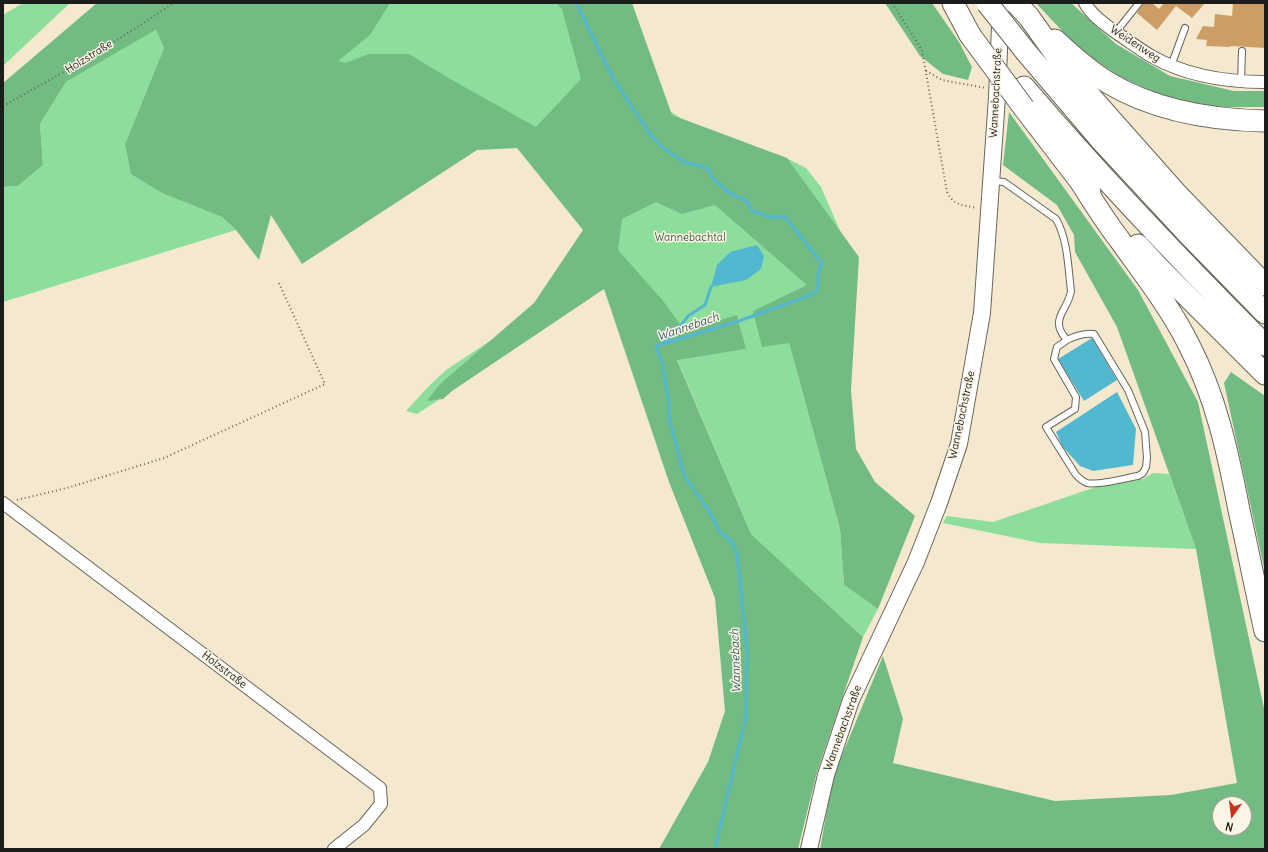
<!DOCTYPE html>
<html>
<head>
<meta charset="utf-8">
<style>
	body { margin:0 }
	#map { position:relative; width:1268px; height:852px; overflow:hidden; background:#f4e9ce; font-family:Delius,sans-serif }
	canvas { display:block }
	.frame { position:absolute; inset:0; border:4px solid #1c1c1c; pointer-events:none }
	.north { position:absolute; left:1212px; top:796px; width:40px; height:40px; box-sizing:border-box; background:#fcf5e5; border:1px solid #a29e95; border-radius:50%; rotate:194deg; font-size:11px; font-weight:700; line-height:16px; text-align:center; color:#1c1c1c }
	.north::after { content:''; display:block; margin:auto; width:14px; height:18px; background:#c8321e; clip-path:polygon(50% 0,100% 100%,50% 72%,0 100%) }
</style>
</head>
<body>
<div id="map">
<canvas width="1268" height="852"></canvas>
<div class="frame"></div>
<div class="north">N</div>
</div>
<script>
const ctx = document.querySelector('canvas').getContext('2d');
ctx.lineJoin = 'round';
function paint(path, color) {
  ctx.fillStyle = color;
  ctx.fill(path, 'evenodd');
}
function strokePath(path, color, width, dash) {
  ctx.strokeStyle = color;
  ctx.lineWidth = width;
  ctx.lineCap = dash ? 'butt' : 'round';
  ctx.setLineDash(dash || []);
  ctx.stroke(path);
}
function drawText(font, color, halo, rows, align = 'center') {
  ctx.font = font + ' Delius,sans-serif';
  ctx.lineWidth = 3;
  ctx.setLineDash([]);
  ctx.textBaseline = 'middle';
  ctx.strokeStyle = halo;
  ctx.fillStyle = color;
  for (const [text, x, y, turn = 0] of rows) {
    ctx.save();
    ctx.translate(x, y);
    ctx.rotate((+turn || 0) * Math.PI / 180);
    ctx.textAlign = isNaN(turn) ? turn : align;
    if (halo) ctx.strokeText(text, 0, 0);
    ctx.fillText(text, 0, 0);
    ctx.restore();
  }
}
paint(new Path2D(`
	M23,3H70L3,66V15Z
	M377,3H630L667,109L732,154H778L806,168L821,187L855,265L789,343L840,529L844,585L878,609L863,637L751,534L677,359L745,349L739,321L661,347L608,282L442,392L437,401L417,414L406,411L426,389L446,370L496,337L538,303L587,233L534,145L216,140Z
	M156,30L164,48L125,144L164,194L222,217L236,230L3,302V187L18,186L43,165L40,124L66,82Z
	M1153,473L1169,474L1196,549L1040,543L943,523L947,516L993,522L1093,488L1143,479Z`), '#8ddd9c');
paint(new Path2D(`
	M97,3H390L370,35L338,61L345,63L369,54H409L452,80L536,127L581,79L562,9L556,3H632L672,115L787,158L859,257L851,390L856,449L875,482L915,516L878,609L844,585L840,529L789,343L762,347L753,311L807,285L715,205L682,214L656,202L622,219L618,250L664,302L685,331L737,315L746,349L677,360L751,534L863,637L817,772L798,849H659L708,762L725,711L715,598L669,482L604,289L452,391L443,399L427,401L439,385L534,303L583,230L517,148L477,150L302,264L271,215L259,260L236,230L222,217L164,194L131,174L125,144L164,48L156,30L66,82L40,124L43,165L18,186L3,187V83Z
	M885,3H932L959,42L972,67L968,80L943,74L920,56Z
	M1036,3H1071L1116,44L1170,76L1234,91H1265V107H1223L1195,104L1166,97L1120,77L1078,48Z
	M1009,112L1138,290L1198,402L1265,713V849H820L833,777L883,656L903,719L893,763L1055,801L1171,795L1237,783L1196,549L1117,327L1075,252L1074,235L1057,205L1003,165ZM1220,804H1244V828H1220Z
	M1231,372L1265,396V572L1224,383Z`), '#72bc84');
paint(new Path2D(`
	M757,245L764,256L761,269L746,280L711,287L717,265L730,252Z
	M1092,338L1117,380L1084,401L1058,359Z
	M1117,392L1136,429L1133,465L1093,471L1080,466L1062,446L1056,432Z`), '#52b8d0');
strokePath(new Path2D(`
	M576,3L614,80L650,134L662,147L684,162L707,168L715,181L731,194L746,200L752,211L773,218L784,216L821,262L818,277V288L814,294L739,321L656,346L663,367L668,399L669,418L684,475L707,508L720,532L731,541L737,554L747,649L746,716L715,849
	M663,343L674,335L688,316L705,305L711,287`), '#52b8d0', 3);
paint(new Path2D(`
	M1143,3H1152L1159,9L1164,3H1205L1192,18L1176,6L1157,30L1137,13Z
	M1233,3H1265V48L1230,46V47L1206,46L1207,40L1196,39L1203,26L1214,27L1215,14L1232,16Z`), '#cc9e65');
const lane = new Path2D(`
	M1116,32L1139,3
	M1171,66L1185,28
	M1241,82L1242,51
	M992,181L1004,182L1056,219C1068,240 1068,267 1071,291C1068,311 1048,319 1067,340L1057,347L1054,359L1076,397L1075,409L1046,427L1076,475C1079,478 1082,481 1087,483C1097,486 1126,478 1138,476L1143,473L1146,467L1147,458L1145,432L1128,390L1094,334C1085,333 1075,336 1067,340`);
const street = new Path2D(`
	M1085,3C1092,16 1106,25 1118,34C1129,41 1139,49 1151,56C1186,76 1225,82 1265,82
	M3,503L380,788L381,804L364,825L334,849`);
const secondary = new Path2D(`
	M809,849L826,775L851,700L916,562L939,503L959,444L982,313L997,97L1001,3`);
const highway = new Path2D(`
	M953,3L970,35
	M1016,3L1029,17L1066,69L1176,193L1265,285
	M1055,40C1071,55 1088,70 1107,82C1155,111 1210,120 1265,121
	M1026,52L1100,139L1190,236L1265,313
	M1024,87C1101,177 1182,262 1265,345
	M1024,108L1080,181L1090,192
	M1080,181C1093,201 1105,221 1119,239C1144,274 1170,307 1189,345C1216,397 1228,453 1239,510C1248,550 1256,591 1265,631
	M1138,245L1159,268L1265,374`);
strokePath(lane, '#68645a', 8);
strokePath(street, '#68645a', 14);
strokePath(secondary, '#68645a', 18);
strokePath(highway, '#68645a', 23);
strokePath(new Path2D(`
	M892,3L922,50L947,192C954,206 963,205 977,208
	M926,71L942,80L986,88
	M3,106C61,74 119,41 173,3
	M17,500L67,488L164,458L325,384L278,281`), '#68645a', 2, [1, 3]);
strokePath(lane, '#fff', 6);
strokePath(street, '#fff', 12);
strokePath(secondary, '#fff', 16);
strokePath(highway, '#fff', 21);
const highwayBridge = new Path2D(`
	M987,3L1026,52
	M970,35L1024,108`);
strokePath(highwayBridge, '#68645a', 23, []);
strokePath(highwayBridge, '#fff', 21);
drawText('11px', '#1c1c1c', '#fcf5e5', [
	["Weidenweg",1135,44,33],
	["Holzstraße",89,57,-32],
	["Wannebachstraße",996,93,-87],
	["Wannebachstraße",962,415,-78],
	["Holzstraße",224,670,37],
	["Wannebachstraße",843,728,-70]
]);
drawText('11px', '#3e5642', '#fcf5e5', [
	["Wannebachtal",690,238]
]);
drawText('italic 12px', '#325a64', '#fcf5e5', [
	["Wannebach",688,327,-19],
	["Wannebach",736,661,-92]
]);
</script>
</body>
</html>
